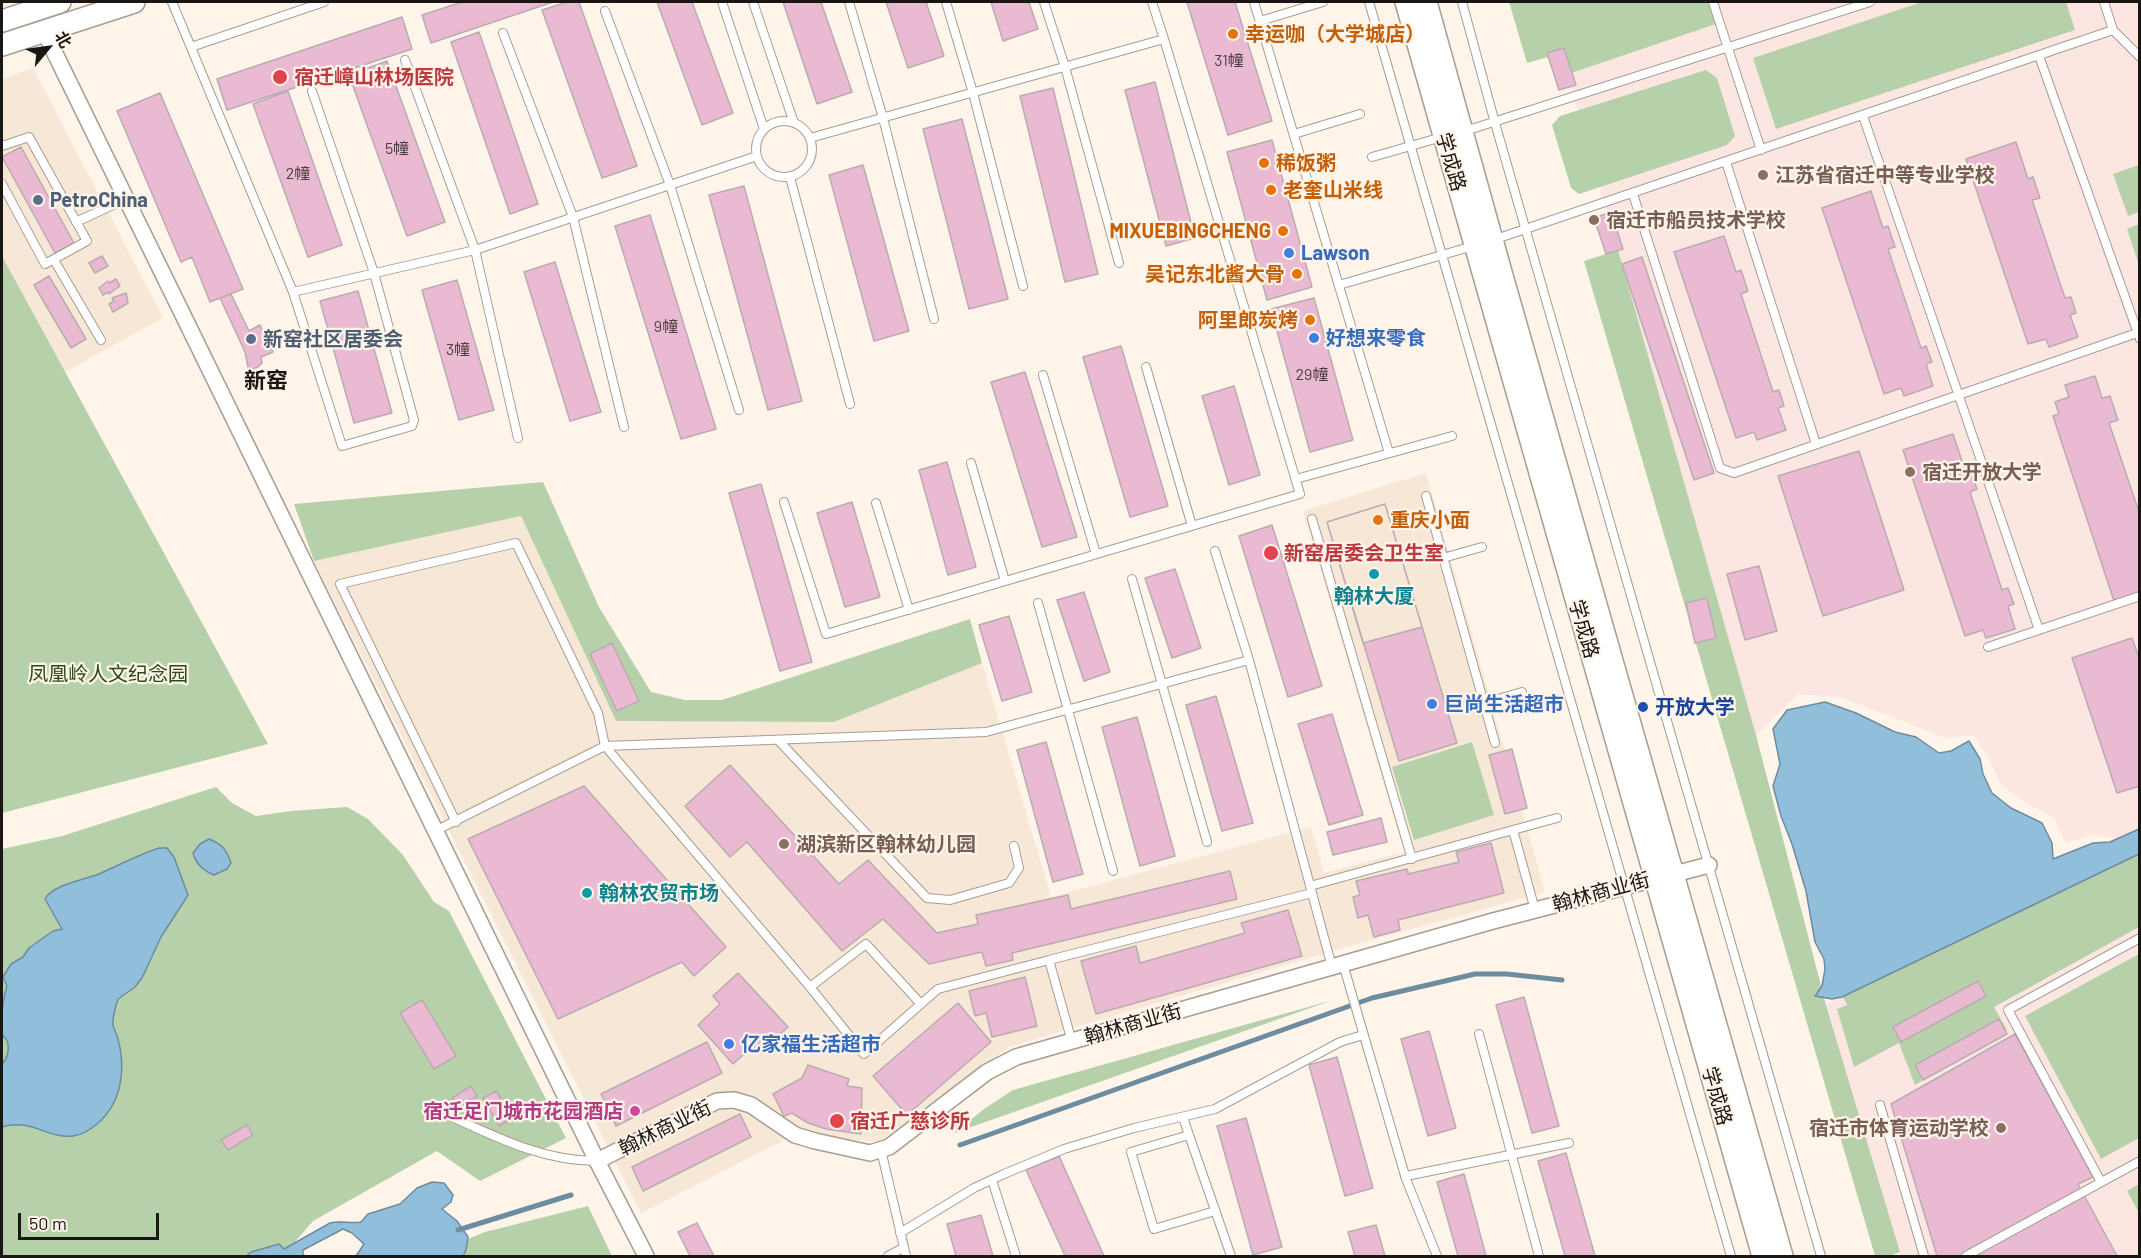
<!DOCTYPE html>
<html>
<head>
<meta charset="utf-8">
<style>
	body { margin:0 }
	#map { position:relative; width:2141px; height:1258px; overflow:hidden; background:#fef4e9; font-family:Barlow,"Noto Sans SC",sans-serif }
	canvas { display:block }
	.frame { position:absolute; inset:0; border:3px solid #1a1613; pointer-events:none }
	.north { position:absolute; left:18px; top:18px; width:60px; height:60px; -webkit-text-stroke:4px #fef4e9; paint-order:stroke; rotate:61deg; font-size:16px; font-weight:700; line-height:24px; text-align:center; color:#1a1613 }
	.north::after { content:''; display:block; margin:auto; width:21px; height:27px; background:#1a1613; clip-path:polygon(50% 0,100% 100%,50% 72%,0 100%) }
	.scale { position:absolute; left:18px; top:1213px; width:141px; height:27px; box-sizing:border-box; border:3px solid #1a1613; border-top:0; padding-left:8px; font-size:18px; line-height:21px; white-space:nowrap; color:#1a1613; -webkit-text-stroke:4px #fef4e9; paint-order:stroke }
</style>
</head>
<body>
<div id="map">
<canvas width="2141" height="1258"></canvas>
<div class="frame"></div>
<div class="north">北</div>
<div class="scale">50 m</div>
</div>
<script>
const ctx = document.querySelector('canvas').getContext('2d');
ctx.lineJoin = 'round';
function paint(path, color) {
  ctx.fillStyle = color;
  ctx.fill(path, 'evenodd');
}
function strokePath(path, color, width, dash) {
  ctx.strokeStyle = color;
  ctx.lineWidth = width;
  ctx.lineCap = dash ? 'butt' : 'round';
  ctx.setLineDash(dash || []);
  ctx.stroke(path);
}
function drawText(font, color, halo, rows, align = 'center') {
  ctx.font = font + ' Barlow,"Noto Sans SC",sans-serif';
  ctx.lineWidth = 4.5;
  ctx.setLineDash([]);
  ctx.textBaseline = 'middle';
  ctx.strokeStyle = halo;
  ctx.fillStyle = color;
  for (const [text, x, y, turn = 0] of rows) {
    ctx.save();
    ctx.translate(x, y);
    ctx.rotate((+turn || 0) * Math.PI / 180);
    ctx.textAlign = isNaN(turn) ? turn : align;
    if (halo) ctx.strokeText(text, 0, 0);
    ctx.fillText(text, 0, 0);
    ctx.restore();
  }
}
paint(new Path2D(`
	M33,68L163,318L65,372L2,256V79Z
	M1426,473L1545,892L1343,948L1008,1047L895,1133L876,1141L835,1139L802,1131L641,1213L314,561L521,516L616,721L834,722L982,663L1051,897L1311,827L1324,873L1404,852L1303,511Z`), '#f6e7d6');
paint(new Path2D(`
	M1547,2H2139V829L2118,839L2093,834L2066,843L2054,818L2021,800L1999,782L1989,759L1974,735L1945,738L1841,697L1798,694L1756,735Z
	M2139,856V1256H1901L1826,1005Z`), '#fbe6e2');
paint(new Path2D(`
	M1509,2H1708L1716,24L1571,73L1563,48L1547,53L1548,57L1527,63Z
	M1922,2H2066L2075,30L1776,129L1753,58Z
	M1706,70L1717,78L1735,136L1727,145L1579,194L1571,188L1552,125L1560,116Z
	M2139,165V212L2128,216L2113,174Z
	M2139,224H2140L2139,265L2127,229Z
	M1618,250L1756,735L1826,1005L1900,1252L1890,1256H1875L1584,261Z
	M2,256L268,744L2,813Z
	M543,482L599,607L651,692L685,700H722L970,619L982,663L834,722L616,721L521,516L314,561L294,504Z
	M1472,742L1494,815L1414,840L1392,767Z
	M216,787L232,803L256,816L291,811L347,807L368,819L403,855L434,902L449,911L566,1138L480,1181L437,1151L313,1221L283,1256H2V849L62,836Z
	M2139,854V927L1994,1007L2007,1030L1915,1085L1899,1043L1854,1067L1837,1009L1847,1005L1843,997Z
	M2139,954V1138L2101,1159L2025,1016Z
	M1333,1000L954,1133L984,1109L1013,1090Z
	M2139,1184V1213L2127,1191Z
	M588,1206L612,1256H427L485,1232Z`), '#b6d1a9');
const water = new Path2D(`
	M1825,702L1856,713L1895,732L1916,737L1939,753L1951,751L1969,741L1980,759L1983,774L1992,793L2011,808L2042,823L2052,843L2053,859L2093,843L2110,842L2139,829V854L1842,997L1832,999L1815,996L1822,986L1825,969L1824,959L1815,942L1806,891L1792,844L1781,816L1773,786L1780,764L1773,729L1787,710Z
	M209,839C222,844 227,850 231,863L227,869L214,875C204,871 196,864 193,853L200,844Z
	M159,848H167L174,857L188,895L161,937L142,978L135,987L118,999C116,1006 113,1014 113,1022C112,1028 117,1033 118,1039C126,1069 122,1103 97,1124C90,1130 83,1135 73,1136C47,1139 32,1118 2,1127V1064C7,1059 10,1049 7,1041C6,1038 3,1037 2,1034C0,1021 3,998 7,986L3,977L11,964L23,957L29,948L53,931L62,929L45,899C52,885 84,880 99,874C119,865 138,855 159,848Z
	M432,1182L444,1183L453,1195L451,1202L442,1209L457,1221L468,1237L466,1250L463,1256H356L364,1244L352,1233L343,1229L303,1250V1256H246L251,1252L279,1244L284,1249L330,1223C340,1220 350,1224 361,1222L368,1214L400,1204L417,1188Z`);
paint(water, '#91bedb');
strokePath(water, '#6d8c9f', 1.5);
strokePath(new Path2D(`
	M960,1145L1372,998L1475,974H1507L1562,980
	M458,1230L571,1195`), '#6d8c9f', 5);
const building = new Path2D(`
	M462,2H553L431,43L422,15Z
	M567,2H579L637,166L602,178L542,10Z
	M657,2H692L733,113L702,125Z
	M783,2H821L852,92L817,104Z
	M886,2H926L944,56L908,68Z
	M991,2H1029L1038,29L1003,41Z
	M1187,2H1235L1272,121L1228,135Z
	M402,17L412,49L227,110L217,79Z
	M479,32L538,204L510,214L451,42Z
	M1564,48L1576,85L1559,90L1547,53Z
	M387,61L445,222L407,236L349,75Z
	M1155,82L1195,238L1166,246L1125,90Z
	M1053,88L1098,274L1065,282L1020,96Z
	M288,91L342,245L308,257L253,104Z
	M160,93L243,289L210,302L192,257L181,262L117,111Z
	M962,119L1008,299L969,309L923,129Z
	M1272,140L1312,287L1267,300L1227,152Z
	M2016,142L2028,179L2033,177L2040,198L2032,200L2065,298L2071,297L2076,313L2070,315L2078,337L2049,347L2046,339L2028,344L1966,159Z
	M21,147L74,243L55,253L2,157Z
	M863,165L909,331L874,341L829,175Z
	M744,186L802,401L768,410L709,195Z
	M1871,191L1883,228L1888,226L1895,247L1888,249L1921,348L1926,346L1932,362L1926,364L1933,386L1904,396L1901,388L1884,394L1822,208Z
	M1611,212L1623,249L1606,254L1594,218Z
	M650,215L716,429L681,439L615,226Z
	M1724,236L1736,272L1741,270L1748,291L1741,294L1773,392L1779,390L1784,406L1778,408L1786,430L1757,440L1754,432L1736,438L1674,252Z
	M102,256L108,266L95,273L89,263Z
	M1642,257L1714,473L1694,480L1622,264Z
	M555,262L601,412L570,421L524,272Z
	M49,276L86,339L71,348L34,285Z
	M116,279L120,286L109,294L108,292L103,295L99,288L108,281L109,283Z
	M457,280L494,410L459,420L422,290Z
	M358,291L392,413L354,423L320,301Z
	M126,293L128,303L113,312L109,304L114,301L112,298Z
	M231,294L249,331L260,325L273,352L261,357L262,363L258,367L252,369L248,367L245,352L220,298Z
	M1314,298L1353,440L1310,452L1271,309Z
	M1121,346L1168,506L1130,517L1083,357Z
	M1025,372L1077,537L1042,547L991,382Z
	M2095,376L2102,398L2110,396L2118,420L2109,423L2140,515V596L2115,604L2053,416L2059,414L2055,402L2069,397L2065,385Z
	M1234,386L1260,475L1229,485L1202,396Z
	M1953,434L1965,470L1970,469L1977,489L1970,492L2002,590L2008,588L2014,604L2008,606L2015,629L1986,638L1983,630L1965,636L1903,450Z
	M1859,451L1904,590L1823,616L1778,476Z
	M947,462L976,567L948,575L919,470Z
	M761,484L812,662L780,671L729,493Z
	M852,502L880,597L845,607L817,513Z
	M1385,504L1457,743L1399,761L1327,522Z
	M1385,504L1422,627L1363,643L1327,522Z
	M1272,525L1322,686L1288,697L1239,536Z
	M1759,566L1777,631L1745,640L1727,574Z
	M1175,569L1201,648L1172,658L1145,578Z
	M1084,592L1110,672L1084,681L1057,600Z
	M1707,598L1716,638L1695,643L1686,603Z
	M1009,616L1032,692L1002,701L979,625Z
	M2132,638L2140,661V786L2117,793L2072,658Z
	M612,643L639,701L617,711L590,654Z
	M1216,696L1253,823L1222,831L1186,705Z
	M1332,714L1363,815L1329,825L1298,724Z
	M1137,717L1175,856L1140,866L1102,727Z
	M1046,742L1083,874L1053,882L1017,750Z
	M1512,749L1527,808L1505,814L1489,755Z
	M730,765L839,884L868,860L937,933L978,924L976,915L1068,895L1071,909L1230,871L1237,899L1012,953L1013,960L986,966L982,952L929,964L883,919L842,951L747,842L730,857L685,806Z
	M584,786L726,947L694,976L682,962L558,1019L468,839Z
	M1381,818L1387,842L1333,855L1327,832Z
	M1491,843L1504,893L1398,920L1400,930L1374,937L1368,915L1358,918L1353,897L1360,895L1356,881L1407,869L1408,874L1459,862L1456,852Z
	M1288,910L1302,956L1096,1014L1081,961L1136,946L1140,963L1245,933L1241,923Z
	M738,973L788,1027L760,1053L753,1046L733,1064L698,1025L720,1004L713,996Z
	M1025,977L1037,1026L992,1037L986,1013L975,1016L969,991Z
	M1978,981L1986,996L1901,1042L1893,1027Z
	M1524,997L1559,1126L1532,1133L1496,1005Z
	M422,1000L456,1056L434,1069L400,1013Z
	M958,1003L991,1042L907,1115L873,1076Z
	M1999,1019L2007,1034L1923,1080L1915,1065Z
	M1429,1031L1456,1128L1428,1136L1401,1039Z
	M2015,1034L2093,1177L2078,1184L2117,1256H1937L1891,1104Z
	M707,1042L722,1073L616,1126L601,1094Z
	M1337,1057L1373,1188L1345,1196L1309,1065Z
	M808,1065L849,1079L847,1086L862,1088L861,1134L826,1129L808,1123L792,1113L784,1116L773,1094L802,1078Z
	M471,1086L477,1096L458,1108L452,1098Z
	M496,1091L512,1118L499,1126L483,1098Z
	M740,1114L751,1137L643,1191L632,1167Z
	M1246,1118L1282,1247L1253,1255L1217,1126Z
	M247,1125L253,1135L228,1150L221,1140Z
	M1566,1153L1595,1256H1565L1538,1161Z
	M1059,1156L1104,1256H1065L1026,1170Z
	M1464,1174L1486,1256H1458L1437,1182Z
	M981,1215L993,1256H956L947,1224Z
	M697,1223L714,1256H690L678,1232Z
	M1376,1225L1385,1256H1355L1348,1232Z`);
paint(building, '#eabad2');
strokePath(building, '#b9abb1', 1.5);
const service = new Path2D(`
	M172,2L293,292L475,250L757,156
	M722,2L764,129
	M753,2L794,123
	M849,2L883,118L934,319
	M946,2L973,93L1023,286
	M1044,2L1065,67L1119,263
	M1152,2L1164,39
	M1254,2L1389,453
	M1369,2L1731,1256
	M1462,2L1495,123L1821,1256
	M1713,2L1761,150
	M2104,2L2113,30L2140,57
	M605,11L670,185L739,410
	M1260,21L1323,2
	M503,33L573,217L624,427
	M191,47L324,2
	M2039,56L2140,339
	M405,60L475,250L518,438
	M1863,116L2039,630
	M756 149a28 28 0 1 1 56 0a28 28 0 1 1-56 0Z
	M1462,132L1870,2
	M1294,134L1360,114
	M2,146L29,137L87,241L45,264L2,184
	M1372,157L1442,137
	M1726,162L1816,444
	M790,177L850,404
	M1633,194L1720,468L1734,473L2137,333
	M76,222L126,199
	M1493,240L2113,30
	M54,260L101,340
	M1339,285L1473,246
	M293,292L342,446L412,426L414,420L374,273L312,91
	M1146,367L1192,526
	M1043,375L1096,554
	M971,463L1005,581
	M1296,479L1452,436
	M1426,496L1495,743
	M784,502L826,634L1300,494L1164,39L810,138
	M876,503L909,610
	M1312,519L1412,859
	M1215,551L1249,660L1332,967
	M1443,558L1482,547
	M1132,579L1207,842
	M1038,603L1113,871
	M1988,647L2140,596
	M1484,703L1522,692
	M779,741L927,898L950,900L1009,883L1019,868L1014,846
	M456,822L340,584L516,543L598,713L605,746L810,987L864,1054L938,989L1049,960L1072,1042
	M1513,830L1557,818
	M435,831L605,746L986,732L1249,660
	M1310,886L1513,830L1535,910
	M1049,960L1312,893
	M1343,964L1406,1179L1437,1256
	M810,987L866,944L920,1003
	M1479,1034L1539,1256
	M1880,1105L1924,1256
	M450,1116C498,1138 544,1161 597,1161
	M1183,1117L1189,1135
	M881,1150L906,1256
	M1406,1176L1569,1143
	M992,1180L1016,1256
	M2101,1182L2008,1010L2140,938
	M1215,1211L1154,1229L1131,1152L1189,1135L1231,1256
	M900,1233L974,1188L1004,1174L1064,1149L1134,1128L1215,1109L1340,1042L1363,1035
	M888,1256L903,1248
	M1966,1256L2140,1161`);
const minor = new Path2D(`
	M44,31L597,1161L646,1256
	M597,1161L717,1101L734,1100L751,1105L795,1135L815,1141L870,1153L889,1147L987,1072L1016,1057L1493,921L1709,865`);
const secondary = new Path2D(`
	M1406,2L1763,1256
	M1426,2L1501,272L1782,1256
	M2,21L60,2
	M2,45L134,2`);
strokePath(service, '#a69d93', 10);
strokePath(minor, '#a69d93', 18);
strokePath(secondary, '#a69d93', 24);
strokePath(service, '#fff', 8);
strokePath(minor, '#fff', 15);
strokePath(secondary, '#fff', 21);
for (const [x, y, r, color] of [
	[1233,34,6,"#e8710a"],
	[280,77,8,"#e0444e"],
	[1264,163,6,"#e8710a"],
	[1763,175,6,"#8d6e63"],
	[1271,190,6,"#e8710a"],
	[38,200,6,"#5c6f8a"],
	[1594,220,6,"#8d6e63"],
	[1283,231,6,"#e8710a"],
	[1289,253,6,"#3f7fe0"],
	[1297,274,6,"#e8710a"],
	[1310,320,6,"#e8710a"],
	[1314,338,6,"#3f7fe0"],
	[251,339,6,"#5c6f8a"],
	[1910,472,6,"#8d6e63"],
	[1378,520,6,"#e8710a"],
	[1271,553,8,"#e0444e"],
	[1374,574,6,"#0f9aa8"],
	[1432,704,6,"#3f7fe0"],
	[1643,707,6,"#1a4fb4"],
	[784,844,6,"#8d6e63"],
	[587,893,6,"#0f9aa8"],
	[729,1044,6,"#3f7fe0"],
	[635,1111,6,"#d1479c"],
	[837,1121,8,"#e0444e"],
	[2001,1128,6,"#8d6e63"]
]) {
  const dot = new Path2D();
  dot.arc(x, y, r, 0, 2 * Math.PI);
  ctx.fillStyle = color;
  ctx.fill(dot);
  strokePath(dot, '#fef4e9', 2);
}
drawText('16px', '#4e3f43', null, [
	["31幢",1229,61],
	["5幢",397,149],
	["2幢",298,174],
	["9幢",666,327],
	["3幢",458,350],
	["29幢",1312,375]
]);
drawText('bold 20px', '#c56008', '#fef4e9', [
	["幸运咖（大学城店）",1245,34],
	["稀饭粥",1276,163],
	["老奎山米线",1283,190],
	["MIXUEBINGCHENG",1271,231,"right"],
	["吴记东北酱大骨",1285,274,"right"],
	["阿里郎炭烤",1298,320,"right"],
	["重庆小面",1390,520]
], 'left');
drawText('bold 20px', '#be3a42', '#fef4e9', [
	["宿迁嶂山林场医院",294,77],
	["新窑居委会卫生室",1284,553],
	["宿迁广慈诊所",850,1121]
], 'left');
drawText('20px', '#1a1613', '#fef4e9', [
	["学成路",1451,162,74],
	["学成路",1584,629,74],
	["翰林商业街",1601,892,-15],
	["翰林商业街",1133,1024,-16],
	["学成路",1717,1096,74],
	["翰林商业街",665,1128,-26]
]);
drawText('bold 20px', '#785e54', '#fef4e9', [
	["江苏省宿迁中等专业学校",1775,175],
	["宿迁市船员技术学校",1606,220],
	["宿迁开放大学",1922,472],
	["湖滨新区翰林幼儿园",796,844],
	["宿迁市体育运动学校",1989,1128,"right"]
], 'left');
drawText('bold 20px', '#4e5e75', '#fef4e9', [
	["PetroChina",50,200],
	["新窑社区居委会",263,339]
], 'left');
drawText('bold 20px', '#366cbe', '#fef4e9', [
	["Lawson",1301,253],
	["好想来零食",1326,338],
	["巨尚生活超市",1444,704],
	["亿家福生活超市",741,1044]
], 'left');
drawText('bold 20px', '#0d838f', '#fef4e9', [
	["翰林大厦",1374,596],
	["翰林农贸市场",599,893,"left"]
]);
drawText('20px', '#294a11', '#fef4e9', [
	["凤凰岭人文纪念园",108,674]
]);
drawText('bold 20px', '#164399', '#fef4e9', [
	["开放大学",1655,707]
], 'left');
drawText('bold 20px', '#b23c85', '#fef4e9', [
	["宿迁足门城市花园酒店",623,1111]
], 'right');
drawText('bold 22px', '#1a1613', '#fef4e9', [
	["新窑",266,381]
]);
</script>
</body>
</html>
